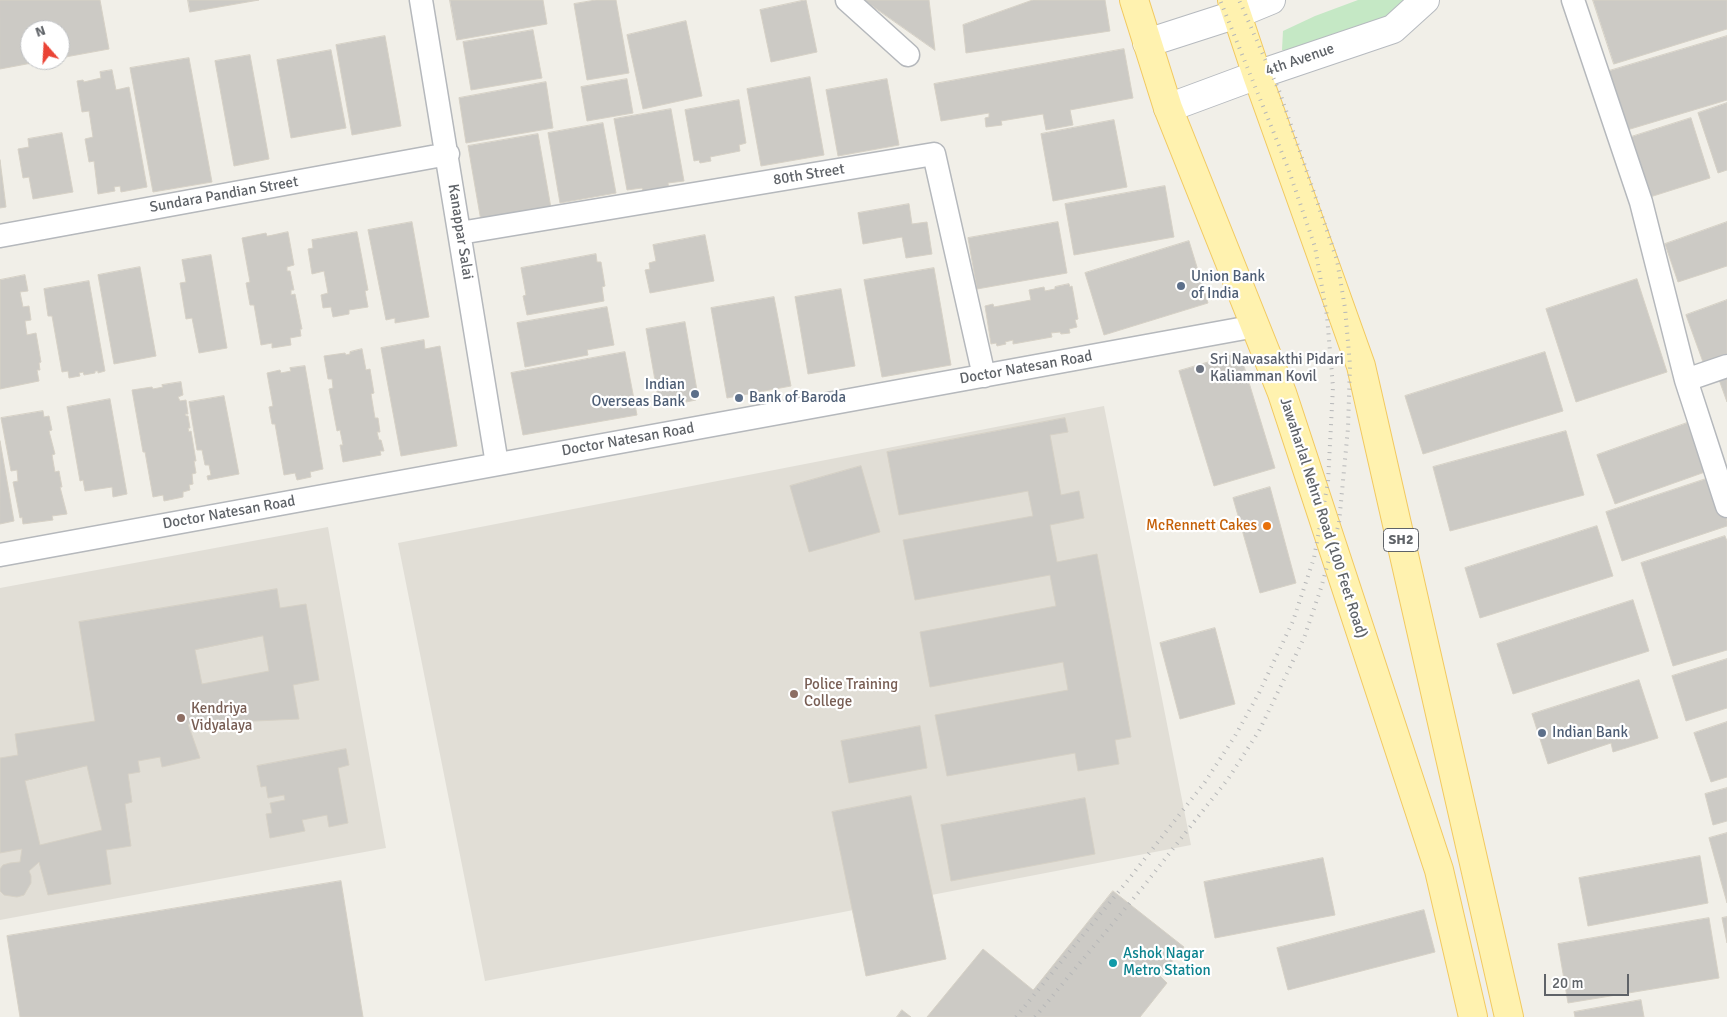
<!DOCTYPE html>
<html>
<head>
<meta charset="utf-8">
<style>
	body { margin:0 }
	#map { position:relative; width:1727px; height:1017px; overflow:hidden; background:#f1efe8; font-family:Signika,sans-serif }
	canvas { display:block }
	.north { position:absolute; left:20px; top:20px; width:50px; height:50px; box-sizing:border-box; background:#fff; border:1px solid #bfc1c3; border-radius:50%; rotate:341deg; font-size:14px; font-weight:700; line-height:20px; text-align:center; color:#5f6368 }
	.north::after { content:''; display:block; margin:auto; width:18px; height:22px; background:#ea4335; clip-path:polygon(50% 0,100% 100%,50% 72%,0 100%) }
	.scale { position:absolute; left:1544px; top:974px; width:85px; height:22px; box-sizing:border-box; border:2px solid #5f6368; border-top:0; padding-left:6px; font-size:15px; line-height:18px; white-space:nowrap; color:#5f6368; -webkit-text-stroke:4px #fff; paint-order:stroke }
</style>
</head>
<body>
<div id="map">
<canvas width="1727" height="1017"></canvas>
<div class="north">N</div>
<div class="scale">20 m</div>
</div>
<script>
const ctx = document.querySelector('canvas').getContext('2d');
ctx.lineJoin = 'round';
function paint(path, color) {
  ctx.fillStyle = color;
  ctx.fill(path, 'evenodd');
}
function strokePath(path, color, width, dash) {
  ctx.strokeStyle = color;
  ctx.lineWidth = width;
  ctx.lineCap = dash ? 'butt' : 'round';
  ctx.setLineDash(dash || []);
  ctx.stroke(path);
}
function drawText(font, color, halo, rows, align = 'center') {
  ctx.font = font + ' Signika,sans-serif';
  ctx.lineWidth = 4.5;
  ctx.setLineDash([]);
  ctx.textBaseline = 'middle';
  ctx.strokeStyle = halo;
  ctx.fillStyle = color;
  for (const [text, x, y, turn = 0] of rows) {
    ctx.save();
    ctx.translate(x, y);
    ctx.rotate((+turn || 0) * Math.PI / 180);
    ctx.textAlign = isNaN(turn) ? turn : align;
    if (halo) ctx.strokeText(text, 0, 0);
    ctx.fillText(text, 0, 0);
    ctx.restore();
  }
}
paint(new Path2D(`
	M1104,406L1191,845L485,981L398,543Z
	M328,527L386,848L0,920V588Z`), '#e1ded6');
paint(new Path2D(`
	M1358,0H1424L1413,15L1297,55L1282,50L1283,31L1315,16Z`), '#c5e8c5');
const building = new Path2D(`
	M0,0H100L109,49L60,58V30H30V60H48L0,69Z
	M188,0H259L190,12Z
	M450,0H543L547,24L457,40Z
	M596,0H616L629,73L587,80L574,4Z
	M806,0L817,52L771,62L760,10Z
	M864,0H929L935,50Z
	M1033,0H1105L1110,31L966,53L963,25Z
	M1593,0H1727V29L1614,64Z
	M686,21L702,96L643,109L627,35Z
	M533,30L542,78L471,90L463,42Z
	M385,36L401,126L352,135L336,45Z
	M1727,36V100L1627,130L1609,71Z
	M1124,49L1133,98L1070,110L1073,125L1046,130L1043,114L1001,121L1002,125L986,127L985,118L989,117V113L941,121L934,84Z
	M331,50L346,128L291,138L277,60Z
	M250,55L269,159L234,166L215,61Z
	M189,58L212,182L153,192L130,68Z
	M112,70L116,90L129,87L147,187L121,192L120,186L114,187L115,191L98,194L94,161L89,162L85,139L93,137L89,111L82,112L77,81L83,80L84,82L101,78L100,72Z
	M810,77L824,155L761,166L747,89Z
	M627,79L633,113L587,121L581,87Z
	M887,79L899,145L838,156L826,90Z
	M546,82L553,128L466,143L459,98Z
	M739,100L746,143L739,145L740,151L710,157L711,161L700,163L699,160L694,161L685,110Z
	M1727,103V170L1718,173L1698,113Z
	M671,109L684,181L668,183L669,190L644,195L642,188L627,190L614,119Z
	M1691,118L1710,178L1650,197L1631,137Z
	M1114,120L1127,187L1053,201L1041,134Z
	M603,123L616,193L560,203L548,133Z
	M62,133L73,192L33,199L29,177L23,178L18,149L29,147L28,139Z
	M538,134L551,208L481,221L468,146Z
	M0,160L6,207L0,208Z
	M1165,186L1174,237L1074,255L1065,204Z
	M909,204L912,224L927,222L932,254L906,258L902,237L863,244L858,213Z
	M412,222L429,317L395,323V318L386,320L368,230Z
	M1058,222L1067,273L977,289L968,238Z
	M1727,222V266L1678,282L1665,244Z
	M288,232L294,265L287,267V271H290L294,290H291V295L295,294L302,329H300L301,336L290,338L291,345L272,348V343L261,345L254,305H250L246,283L250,282L242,238L266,233L267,236Z
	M357,232L368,290L365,291L368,307L349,310V314L333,317L331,307L323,308L321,295L328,293L324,271L312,274L308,249L313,248L312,240Z
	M705,235L714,281L650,293L645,270L650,269L649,263L656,261L653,245Z
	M1189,241L1208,303L1104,335L1085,273Z
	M596,254L597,262H601L605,286L602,287L604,301L527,315L523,296L526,295L521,268Z
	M211,255L227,348L199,353L192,318L186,319L180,283L186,282L182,260Z
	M140,267L156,356L114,364L98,275Z
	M934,268L951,365L882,377L864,280Z
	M25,275L28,291L20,292L23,307L29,306L31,320L25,321L27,335L36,333L41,362L39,363L40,370H37L39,381L0,389V280Z
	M1637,279L1667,372L1576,402L1546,309Z
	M89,281L105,371L98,373V371H95V373L84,375L83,372L79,373L80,376L69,378L68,371L62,372L52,316H48L44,289Z
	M1069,284L1070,287L1072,286L1078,319L1075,320L1077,327L1069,329L1070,333L1061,334L1060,332L1051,333L1052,337L1013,344V340L1005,342L1006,344L997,346L996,343L991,344L985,306L993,304L994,307L1031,300L1029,290L1044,287L1045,291L1055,289V287Z
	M841,289L855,366L808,374L795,297Z
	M774,297L791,386L727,398L711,308Z
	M1727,300V353L1703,362L1686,315Z
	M607,307L614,345L587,350L588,355L525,367L517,323Z
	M685,322L698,396L695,397L696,400L686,402V398L659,403L646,329Z
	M424,340L425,349L440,346L457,446L401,456L381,348Z
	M362,349L366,370L370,369L374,393L371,394L375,418H378L380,432H377L379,440H381L384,451H380L381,455L343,462L340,445H343L340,430L337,431L329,389L333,388L332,379H328L324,356L345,353L346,355L350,354V352Z
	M625,352L637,415L523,435L511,373Z
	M1545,352L1563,411L1423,454L1405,396Z
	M1240,353L1275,468L1214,486L1179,371Z
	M305,366L323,469L310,472L311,477L297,480L295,473L284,475L275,424H272L269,407L273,406L267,373L280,370L281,373L291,371L290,368Z
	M1727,371V402L1717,374Z
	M181,382L183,395L178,397L180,401L186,400L188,414H185L186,416H188L190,428H188L189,432L191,431L196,461H194L196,473L192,474L193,484L189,485L190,490L183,492V497L164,501L163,495L153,497L145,452H143L132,390L152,387L153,389L163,387L162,385Z
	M224,396L239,474L208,480L207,476L211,475L209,465H205L202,450H197L189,402Z
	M110,399L127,494L113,497L112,487L85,491L83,480L80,481L67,407Z
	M43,411L44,417L49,416L52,430L49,431L55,454L52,455L55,472L59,471L62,487H60L67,514L52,516L53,520L23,524L22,517L20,518L13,482L18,481L17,470L11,471L1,418Z
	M1065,418L1068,432L1050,435L1061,495L1079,491L1084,518L1050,525L1057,562L1097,554L1131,737L1115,740L1119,764L1078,771L1075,753L947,776L935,715L1068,690L1063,662L930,687L920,632L1056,606L1050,575L915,600L903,540L1033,516L1028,491L899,515L887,452Z
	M1687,423L1705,472L1615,504L1597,455Z
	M1566,431L1584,495L1450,531L1433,467Z
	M0,441L14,521L0,524Z
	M861,466L880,532L809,552L790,486Z
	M1712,477L1727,521V526L1622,561L1606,512Z
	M1270,487L1296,583L1260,593L1233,498Z
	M1597,526L1613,576L1480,618L1465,568Z
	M1725,536L1727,541V650L1673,666L1641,563Z
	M277,589L280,608L306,604L319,680L293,685L299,719L188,724L200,758L162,767L160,757L138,761L140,772L128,774L132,802L125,804L131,846L106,850L111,884L48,895L39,862L29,871L31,876V883L24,895L17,897L4,895L0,891V869L3,865L10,863L20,862L22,849L0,853V758L18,755L15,734L95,721L79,622ZM263,636L269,671L202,684L195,650ZM87,766L102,830L40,845L25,781Z
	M1633,600L1649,651L1513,694L1497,644Z
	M1215,628L1235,704L1180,719L1160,643Z
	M1727,659V708L1686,721L1672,676Z
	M1639,680L1658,738L1613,752L1611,743L1548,764L1532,714Z
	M1727,722V777L1711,782L1694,733Z
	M920,726L927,768L849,783L841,741Z
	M346,749L349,765L338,768L348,823L329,827L327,815L302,820L305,831L270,838L266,814L272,813L270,803L285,800L284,795L268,798L266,786L261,787L257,766Z
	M1727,788V821L1713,825L1705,794Z
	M911,796L946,959L866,976L832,812Z
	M1085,798L1095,854L951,881L941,825Z
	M1727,833V903L1709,838Z
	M1700,856L1708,903L1588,926L1579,878Z
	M1323,858L1335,915L1215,938L1204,882Z
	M341,881L363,1017H20L7,936Z
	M1113,891L1184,947L1160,976L1167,983L1140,1017H927L983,949L1033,990Z
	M1424,910L1435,952L1288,990L1277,948Z
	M1727,917V943L1722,918Z
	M1709,918L1719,978L1568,1003L1558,944Z
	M1641,1000L1644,1017H1575L1574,1012Z
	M902,1010L911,1017H897Z`);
paint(building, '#cccac5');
strokePath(building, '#d6d1c6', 1);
const minor = new Path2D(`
	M421,0L497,464
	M847,0L908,55
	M1573,0L1641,202L1686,380L1727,506
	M460,233L934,154L984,376
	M0,236L448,154
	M1686,380L1727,366
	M0,555L1256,326`);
const secondary = new Path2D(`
	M1147,43L1237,14L1271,0
	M1168,108L1257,75L1393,29L1425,0`);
const primary = new Path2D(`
	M1134,0L1168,108L1282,393L1439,870L1473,1017
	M1232,0L1257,75L1361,366L1509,1017`);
strokePath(minor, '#b5b8bc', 25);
strokePath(secondary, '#b6babf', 30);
strokePath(primary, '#f2c960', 30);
strokePath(minor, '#fff', 22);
strokePath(secondary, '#fff', 28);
strokePath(primary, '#fff2af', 28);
strokePath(new Path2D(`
	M1016,1017L1129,879L1205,782L1235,736L1259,693L1293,621L1314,558L1328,482L1333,387L1327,316L1315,247L1288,168L1220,0
	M1035,1017L1143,887L1197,818L1228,779L1259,731L1304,638L1321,588L1339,523L1348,428L1350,365L1345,308L1337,260L1280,93L1239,0`), '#b6b7b8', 4, [1, 6]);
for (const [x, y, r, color] of [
	[1181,286,5,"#5c6f8a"],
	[1200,369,5,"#6b7280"],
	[695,394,5,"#5c6f8a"],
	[739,398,5,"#5c6f8a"],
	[1267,526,5,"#e8710a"],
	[794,694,5,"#8d6e63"],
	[181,718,5,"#8d6e63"],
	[1542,733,5,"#5c6f8a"],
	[1113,963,5,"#0f9aa8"]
]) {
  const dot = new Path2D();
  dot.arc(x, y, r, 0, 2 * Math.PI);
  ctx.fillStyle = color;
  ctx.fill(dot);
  strokePath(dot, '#fff', 2);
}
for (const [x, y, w] of [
	[1401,540,35]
]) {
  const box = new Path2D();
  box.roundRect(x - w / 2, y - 11.5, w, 23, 4);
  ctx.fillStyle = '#fff';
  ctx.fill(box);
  strokePath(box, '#5f6368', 1);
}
drawText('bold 14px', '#5f6368', null, [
	["SH2",1401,540]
]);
drawText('15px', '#5f6368', '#fff', [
	["4th Avenue",1300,60,-19],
	["80th Street",809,175,-9],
	["Sundara Pandian Street",224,195,-10],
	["Kanappar Salai",460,232,81],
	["Doctor Natesan Road",1026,368,-10],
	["Doctor Natesan Road",628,440,-10],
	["Doctor Natesan Road",229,513,-10],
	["Jawaharlal Nehru Road (100 Feet Road)",1323,518,72]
]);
drawText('15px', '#4e5e75', '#fff', [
	["Union Bank",1191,277],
	["of India",1191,294],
	["Indian",685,385,"right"],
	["Overseas Bank",685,402,"right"],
	["Bank of Baroda",749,398],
	["Indian Bank",1552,733]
], 'left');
drawText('15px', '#5b616d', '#fff', [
	["Sri Navasakthi Pidari",1210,360],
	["Kaliamman Kovil",1210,377]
], 'left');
drawText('15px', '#c56008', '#fff', [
	["McRennett Cakes",1257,526]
], 'right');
drawText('15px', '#785e54', '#fff', [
	["Police Training",804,685],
	["College",804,702],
	["Kendriya",191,709],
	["Vidyalaya",191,726]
], 'left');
drawText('15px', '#0d838f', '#fff', [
	["Ashok Nagar",1123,954],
	["Metro Station",1123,971]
], 'left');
</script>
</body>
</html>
